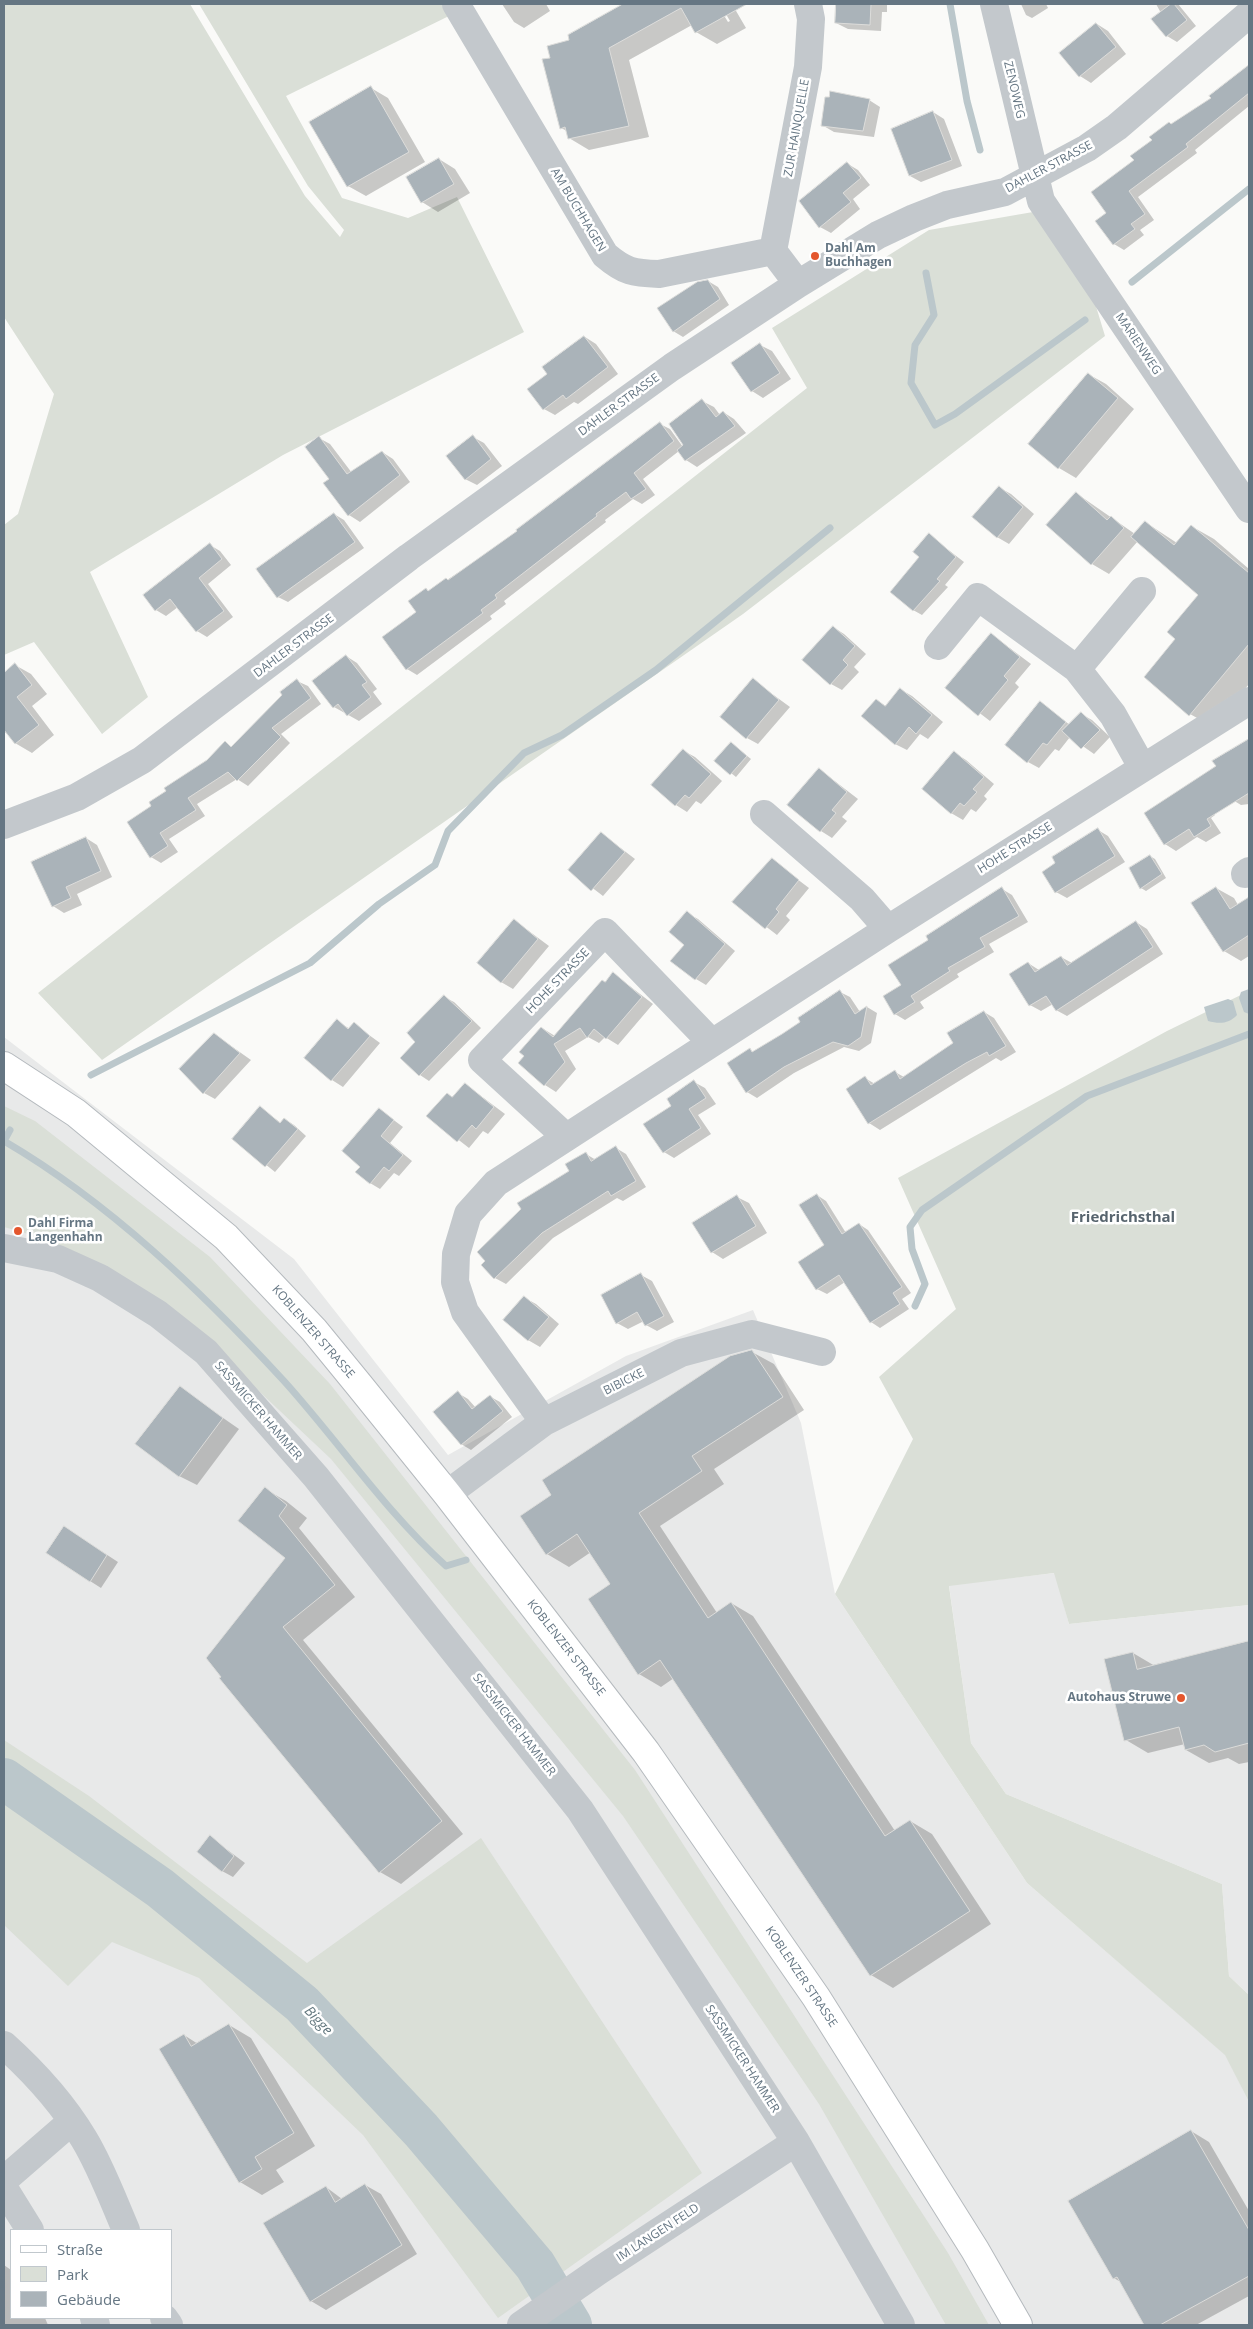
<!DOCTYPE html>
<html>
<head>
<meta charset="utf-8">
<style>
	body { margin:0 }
	#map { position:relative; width:1253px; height:2329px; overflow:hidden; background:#fafaf8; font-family:"Open Sans",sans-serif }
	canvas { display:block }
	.frame { position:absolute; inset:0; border:5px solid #657683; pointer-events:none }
	.legend { position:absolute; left:10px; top:2229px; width:162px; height:90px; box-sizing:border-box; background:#fff; border:1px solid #c1c8cd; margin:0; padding:6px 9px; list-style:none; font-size:15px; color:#657683 }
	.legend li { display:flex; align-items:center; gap:10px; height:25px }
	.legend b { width:25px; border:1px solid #c1c8cd }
</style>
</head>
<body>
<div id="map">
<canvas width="1253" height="2329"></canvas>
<div class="frame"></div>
<ul class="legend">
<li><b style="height:6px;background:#fff"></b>Straße</li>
<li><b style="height:14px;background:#dadfd7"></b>Park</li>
<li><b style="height:14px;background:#aab3b9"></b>Gebäude</li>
</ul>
</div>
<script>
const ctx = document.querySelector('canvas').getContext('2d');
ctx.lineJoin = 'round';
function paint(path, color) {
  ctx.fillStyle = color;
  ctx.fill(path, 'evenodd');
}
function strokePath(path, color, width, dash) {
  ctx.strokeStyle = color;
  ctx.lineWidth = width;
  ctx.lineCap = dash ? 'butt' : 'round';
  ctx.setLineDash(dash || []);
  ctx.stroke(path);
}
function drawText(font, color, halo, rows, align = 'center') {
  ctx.font = font + ' "Open Sans",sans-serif';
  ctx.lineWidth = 5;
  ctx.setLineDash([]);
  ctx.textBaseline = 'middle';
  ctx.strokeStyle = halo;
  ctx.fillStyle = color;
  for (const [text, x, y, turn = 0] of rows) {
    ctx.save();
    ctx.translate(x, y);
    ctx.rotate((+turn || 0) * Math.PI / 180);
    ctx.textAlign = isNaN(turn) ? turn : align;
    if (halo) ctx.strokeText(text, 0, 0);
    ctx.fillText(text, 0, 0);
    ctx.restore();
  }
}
paint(new Path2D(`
	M4,1037L294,1259L448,1455L626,1356L753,1310L801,1423L835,1594L1027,1883L1226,2055L1249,2102V2325H4ZM11,2230H171V2318H11Z
	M1055,1573L1069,1624L1249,1605V1995L1229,1976L1222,1884L1006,1794L971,1743L949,1585Z`), '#e8e9e9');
paint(new Path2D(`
	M4,4H190L305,196L340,237L344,230L308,186L199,4H445L451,15L286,96L342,198L408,218L457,197L524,332L283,455L90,572L148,697L102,734L34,642L4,655V525L18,514L54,394L4,317Z
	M1033,212L1095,303L1105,336L743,614L102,1060L38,993L807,388L772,328L929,230Z
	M1249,991V1605L1069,1624L1054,1573L949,1586L971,1743L1006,1794L1222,1884L1229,1976L1249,1995V2102L1225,2055L1027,1883L835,1594L913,1439L879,1377L956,1309L898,1178L1167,1031Z
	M4,1106L35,1121L210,1257L330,1384L635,1770L948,2253L989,2325H946L819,2104L623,1816L331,1459L210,1345L109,1268L25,1233L4,1227Z
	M4,1740L89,1796L307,1963L481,1838L702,2173L498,2318L363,2135L199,1978L112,1942L68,1986L4,1925Z`), '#dadfd7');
paint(new Path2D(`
	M1249,989V1014L1244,1012L1239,998L1241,992Z
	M1228,999L1233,1001L1237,1015C1229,1024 1219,1024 1208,1021L1204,1007Z`), '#bbc7cb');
paint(new Path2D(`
	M502,4H546L550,11L524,28L514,22Z
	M625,4H717L728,22L730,21L720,4H732L746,28L717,44L696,32L692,25L629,60L649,137L589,150L569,138L567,131L561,128L552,58L571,41L570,35Z
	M837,4H887V12H882L881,31L848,29L836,23Z
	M1021,4H1046L1048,8L1032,18L1026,15Z
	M1156,4H1178L1196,26L1177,42L1167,36L1161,13Z
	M1097,24L1108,31L1126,54L1091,83L1080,76Z
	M1249,65V106L1195,150L1197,153L1138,197L1154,220L1140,230L1144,235L1124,250L1114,244L1107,213L1136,161L1172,125L1212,99L1210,96Z
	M371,88L388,98L425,162L366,196L348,186L311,123Z
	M869,100L880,107L874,137L834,132L822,125Z
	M933,112L944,119L962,166L921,182L910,176Z
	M439,159L455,169L470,193L438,212L422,202Z
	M848,164L858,170L870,185L853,199L860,209L831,233L820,227Z
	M708,281L718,287L729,305L683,337L673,331Z
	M585,337L596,344L618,374L578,404L574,402L555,415L544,409L549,374Z
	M760,345L772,351L791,379L763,398L752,391L733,364Z
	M1088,374L1106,384L1134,409L1076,478L1059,468L1030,444Z
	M702,401L714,407L720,415L723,412L734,419L746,433L697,467L686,460L679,451L643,479L655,495L642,504L633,499L605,520L606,522L504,601L506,604L490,616L492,619L417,675L407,669L384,637L418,612L429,592L519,532L660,424L670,429L683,447Z
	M473,437L484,443L502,466L477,485L465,479Z
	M319,438L330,444L352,473L382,452L393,459L410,482L360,522L349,515L325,484L330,480Z
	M1000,488L1011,494L1034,514L1009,544L997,537Z
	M1076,493L1135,534L1145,522L1177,543L1191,526L1214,539L1249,569V684L1213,727L1190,714L1177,639L1200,595L1138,541L1109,574L1092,564L1048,525Z
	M334,514L344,520L364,548L288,602L278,597Z
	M929,535L964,562L945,585L948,587L922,615L913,610L921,557Z
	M210,545L220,551L231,565L208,584L233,617L207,637L197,631L178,607L166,616L156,610Z
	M833,627L844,634L866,654L854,667L859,672L842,690L831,684Z
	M991,634L1031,664L1015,683L1019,687L990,721L947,688Z
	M346,656L357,663L377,689L373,692L382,704L359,721L334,707Z
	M15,665L31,674L47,694L32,706L54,735L32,753L15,743L6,732L4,734V673Z
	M753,680L790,707L758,744L747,738Z
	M297,681L308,686L321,704L281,734L290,743L248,786L237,779L197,804L205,816L169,839L178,852L161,863L151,857L153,807L208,761L226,743L232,747Z
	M900,689L912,696L943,722L928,739L920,734L907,750L895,744L877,701L886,706Z
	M1041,703L1070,725L1081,714L1092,720L1110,737L1094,754L1070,737L1059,751L1055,749L1039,768L1028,762Z
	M1249,739V804L1241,805L1231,799L1214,762Z
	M731,743L751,759L736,777L716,761Z
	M684,751L695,757L722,781L701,804L696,801L687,812L676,805Z
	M955,753L966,760L994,784L984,796L987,799L976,812L971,809L963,820L951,813Z
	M819,769L858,799L842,817L847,821L832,838L821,831Z
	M1201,791L1215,815L1211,818L1221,833L1206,842L1197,837L1176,851L1165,844Z
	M1098,830L1108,836L1125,862L1067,898L1056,892L1044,872Z
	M601,833L635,859L603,896L569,870Z
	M86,838L97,845L112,877L77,894L82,905L64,913L53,906Z
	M1150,856L1155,859L1166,878L1146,891L1141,888Z
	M772,860L809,888L786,916L790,920L777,935L734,902Z
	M1216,888L1234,898L1238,905L1249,899V956L1241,961L1224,951Z
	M1002,889L1012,895L1028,922L989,944L994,952L957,974L959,977L920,1002L924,1008L905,1020L895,1014L903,985L930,940Z
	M687,913L698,919L735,951L706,985L696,979L685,945Z
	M514,920L549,946L513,989L501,982Z
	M1136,922L1147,929L1163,954L1067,1016L1056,1010L1053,1004L1041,1011L1030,1005L1028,963L1039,970L1061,957L1072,963Z
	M614,974L653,1004L618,1045L605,1037L599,1043L588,1037L565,1051L576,1069L556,1092L545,1085L526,1056L542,1028L555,1036Z
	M840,992L850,997L860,1012L867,1007L877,1013L871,1043L859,1051L844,1047L794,1073L757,1098L747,1092L750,1050L754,1053L802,1022Z
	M444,997L454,1002L481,1028L429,1081L420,1075L417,1042Z
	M984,1012L994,1018L1016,1052L1001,1061L996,1058L880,1130L869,1123L848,1089L865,1078L875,1084L895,1072L904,1077L955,1043Z
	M337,1021L350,1029L354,1024L380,1043L343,1087L332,1080L306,1057Z
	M214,1034L251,1060L215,1099L204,1093Z
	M694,1082L705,1088L716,1104L698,1115L711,1134L674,1158L664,1152L673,1106Z
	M465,1084L505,1114L488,1134L483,1131L469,1148L428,1116L454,1098Z
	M260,1108L281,1123L284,1119L294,1125L306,1136L275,1172L234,1139Z
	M379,1109L403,1127L390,1143L412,1161L399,1176L394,1173L380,1189L370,1183L362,1167Z
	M616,1148L626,1154L646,1187L623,1201L617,1198L553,1238L506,1284L495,1278L482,1265L586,1154L596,1160Z
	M817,1195L826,1201L846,1233L859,1224L868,1230L911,1293L902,1299L909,1309L880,1328L871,1322L845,1282L827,1294L817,1289L826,1246Z
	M737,1197L749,1203L767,1233L723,1259L712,1252Z
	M641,1275L652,1281L674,1322L657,1331L646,1325L644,1321L628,1329L617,1323Z
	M525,1298L536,1304L559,1324L540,1347L528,1340Z
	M752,1352L774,1364L804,1410L714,1469L724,1484L660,1526L717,1613L731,1603L753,1616L895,1831L910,1821L932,1834L991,1924L893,1988L871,1975L674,1678L661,1687L639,1674L612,1585L591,1552L569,1567L547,1554Z
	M180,1388L239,1429L197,1485L179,1476Z
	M458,1393L468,1399L476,1408L491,1397L500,1402L512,1417L471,1450L461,1444Z
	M265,1489L286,1501L307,1518L299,1528L355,1597L303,1640L463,1834L401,1884L380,1872L221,1678L286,1557Z
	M75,1534L118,1562L101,1588L90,1581Z
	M1247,1643L1249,1644V1762L1239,1764L1228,1758L1209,1763L1186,1750L1185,1744L1148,1753L1126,1740L1133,1653L1155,1666Z
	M210,1837L245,1863L233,1877L222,1871Z
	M229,2025L251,2038L315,2146L276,2170L284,2182L262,2195L240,2182L184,2035L198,2044Z
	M1191,2131L1209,2142L1249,2211V2296L1196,2325H1145L1122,2283L1114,2278Z
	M365,2185L381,2194L417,2254L326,2310L311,2301L326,2187L342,2199Z
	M4,2265L11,2270V2318H45L48,2325H4Z`), '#0003');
strokePath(new Path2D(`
	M950,4L967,101L980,150
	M926,273L934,315L915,345L911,383L935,425L955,414L1085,320
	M1132,282L1249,189
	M91,1075L310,963L379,904L435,865L448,831L524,753L562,735L656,670L830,528
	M4,1141C110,1203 201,1291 284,1381C339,1442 385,1511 446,1566L466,1560
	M4,1141L10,1130
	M915,1306L925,1284L912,1249L910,1227L922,1210L1087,1096L1249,1034`), '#bbc7cb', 7);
strokePath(new Path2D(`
	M4,1779L160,1888L302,2004L421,2130L535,2265L571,2325`), '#bbc7cb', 42);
const building = new Path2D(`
	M623,4H747L695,33L681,8L609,48L629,126L568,139L565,127L560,129L542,59L550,58L547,46L569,40L568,35Z
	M836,4H871L870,25L835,23Z
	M1171,4H1174L1187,20L1166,37L1151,19Z
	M1096,23L1116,47L1079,77L1059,53Z
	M1249,65V93L1186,144L1188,147L1129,191L1145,214L1131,224L1135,229L1113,245L1095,221L1106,213L1091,192L1134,160L1130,156L1152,140L1149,137L1169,122L1171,124L1211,98L1209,96Z
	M371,86L409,152L347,187L309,122Z
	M830,91L870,99L863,131L821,126L825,97H829Z
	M933,111L952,160L909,176L891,129Z
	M439,158L454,184L421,203L406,177Z
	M847,162L861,178L843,193L851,202L819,228L799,201Z
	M708,280L720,299L673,332L657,308L697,282Z
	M584,336L608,367L566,399L563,395L543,410L527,389L547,374L542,367Z
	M760,343L780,373L751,392L731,363Z
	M1088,373L1118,398L1058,469L1028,444Z
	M702,399L716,417L723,411L735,426L685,461L677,450L683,445L669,424Z
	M660,422L674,441L634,473L646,489L631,499L626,492L596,514L597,516L495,595L497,598L481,610L483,613L406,670L382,637L416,612L408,601L426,588L428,591L446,578L448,580L517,531L516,530Z
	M473,435L491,459L465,480L446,456Z
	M319,436L347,474L382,451L400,475L348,516L323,483L329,479L305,447Z
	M999,486L1023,507L997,538L972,517Z
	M1076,492L1107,520L1111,516L1124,528L1091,565L1046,525Z
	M334,513L355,542L277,598L256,569Z
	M1145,521L1174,545L1191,525L1249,573V644L1189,716L1144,677L1175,639L1167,632L1198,595L1131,537Z
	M929,533L956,557L937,579L940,581L913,611L890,592L919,557L913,552Z
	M210,543L222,559L199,578L224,611L196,632L170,599L155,611L143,595Z
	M833,626L855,646L843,660L848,665L830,685L802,660Z
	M991,633L1020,657L1004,676L1008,680L978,716L945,688Z
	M346,655L367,682L362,685L371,697L347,716L338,704L333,708L312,681Z
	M15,663L32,685L17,697L39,725L15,744L4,730V673Z
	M753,678L779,700L746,739L720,717Z
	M297,679L311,698L272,728L281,737L237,781L228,772L188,798L196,810L160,833L168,846L150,858L127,822L151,806L149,802L166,791L164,788L207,760L225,741L231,747L282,695L280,692Z
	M900,688L932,715L916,734L909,727L895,745L861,716L876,699L885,706Z
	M1040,701L1066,722L1047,745L1043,743L1027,763L1005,745Z
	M1081,712L1100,730L1081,749L1062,731Z
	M1249,739V793L1207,819L1211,826L1194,837L1189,829L1164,845L1144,813L1216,766L1212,761Z
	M731,742L747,756L730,775L714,761Z
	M683,749L711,774L689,798L685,795L675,806L651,785Z
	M954,751L984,777L973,789L977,792L964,806L960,803L951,814L922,789Z
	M819,768L847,792L832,810L836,813L820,832L787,805Z
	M1098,828L1115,856L1055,893L1042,872L1055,863L1052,857Z
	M601,832L625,852L591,891L568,870Z
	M86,837L101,871L66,887L71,898L52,907L31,862Z
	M1150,855L1162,874L1140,889L1129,868Z
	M772,858L799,880L776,909L779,912L765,929L732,902Z
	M1002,887L1019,916L980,938L985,947L948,968L950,971L911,996L915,1002L894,1015L883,996L901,985L888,965L928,940L926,936Z
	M1216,887L1230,909L1249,897V935L1223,952L1191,903Z
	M687,911L725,944L695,980L670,961L684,945L669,932Z
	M514,919L538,939L501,983L477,963Z
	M1136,921L1153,947L1056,1011L1046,996L1029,1006L1009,974L1028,962L1035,972L1061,956L1067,965Z
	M613,972L642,997L606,1039L594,1029L587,1038L580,1028L554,1044L565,1062L544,1086L518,1063L524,1056L519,1052L541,1027L553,1037L602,980L605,982Z
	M840,990L855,1014L867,1006L861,1037L848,1046L833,1042L784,1067L746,1093L727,1063L750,1048L752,1052L782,1034L800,1022L798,1018Z
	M444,995L472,1021L419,1076L400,1058L415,1042L407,1033Z
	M984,1011L1006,1046L989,1056L987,1052L966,1063L868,1124L846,1089L865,1076L871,1085L895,1070L900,1079L953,1043L947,1033Z
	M337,1019L348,1029L354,1022L370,1036L331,1081L304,1058Z
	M214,1033L240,1053L203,1094L179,1069Z
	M694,1080L706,1098L689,1109L701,1128L663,1153L643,1124L671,1106L667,1099Z
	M465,1083L494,1107L476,1129L472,1125L457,1142L426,1116L447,1093L452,1097Z
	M260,1106L280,1123L284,1118L298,1129L265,1167L232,1139Z
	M379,1108L394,1120L381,1136L403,1155L389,1171L384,1167L370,1184L355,1172L360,1167L342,1151Z
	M616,1146L636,1181L611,1196L608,1191L542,1233L494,1279L481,1265L485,1261L477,1252L521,1209L517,1203L569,1171L565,1164L586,1152L591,1161Z
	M817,1194L842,1234L859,1223L902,1287L893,1293L900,1304L870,1323L839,1275L816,1290L798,1262L824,1245L799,1205Z
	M737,1195L756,1226L711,1253L692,1223Z
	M641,1273L664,1316L645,1326L637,1312L616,1324L601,1295Z
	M524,1296L549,1317L528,1341L503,1320Z
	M752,1350L783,1397L692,1456L702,1471L639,1513L708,1618L731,1602L885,1836L910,1820L970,1911L870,1976L660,1660L638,1675L588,1599L610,1584L577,1534L546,1555L520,1516L551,1495L542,1480L730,1356Z
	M180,1386L223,1418L179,1477L135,1444Z
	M458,1391L472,1409L490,1395L503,1411L461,1445L433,1412Z
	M265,1487L287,1505L279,1516L335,1585L283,1627L442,1821L379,1873L219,1678L221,1677L206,1658L285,1558L238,1521Z
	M64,1526L107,1555L90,1582L46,1553Z
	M1249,1641V1743L1215,1752L1204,1745L1185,1750L1179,1727L1124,1741L1104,1659L1133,1652L1137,1669Z
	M210,1835L234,1856L222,1872L197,1852Z
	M229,2024L294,2133L255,2157L262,2169L239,2183L159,2049L184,2034L191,2046Z
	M1191,2130L1249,2230V2276L1160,2325H1144L1117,2277L1113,2279L1068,2201Z
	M365,2184L402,2245L310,2302L263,2223L326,2186L335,2202Z`);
paint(building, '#aab3b9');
strokePath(building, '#dcdcda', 1);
const major = new Path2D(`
	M4,1066L76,1113L226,1237L314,1330L359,1385L447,1494L646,1752L816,1997L975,2250L1018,2325`);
strokePath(major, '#b5babe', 30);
strokePath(new Path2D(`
	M456,4L605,255C625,272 633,273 659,274L773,251L798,284
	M994,4L1041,201L1249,509
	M773,251L808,67L811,19L808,4
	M938,646L978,597L1077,669L1113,715L1142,767
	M1077,669L1142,591
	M764,814L862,899L888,929
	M4,825L77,797L142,760L409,557L672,367L798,284L878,235L914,218L947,205L1005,192L1087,148L1117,127L1249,14
	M1245,874L1249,871
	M565,1136L482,1060L605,932L712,1043
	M4,1248L58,1259L100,1278L158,1314L206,1352L316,1477L580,1810L796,2142L901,2325
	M544,1422L465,1312L455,1282L456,1254L468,1214L496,1183L888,929L1249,701
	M447,1494L544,1422L681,1353L752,1334L822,1352
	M4,2045C34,2072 63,2104 84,2139C101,2167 113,2200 126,2230
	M4,2180L72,2121
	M4,2188L30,2230
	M94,2318L96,2325
	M164,2318L169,2325
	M521,2325L600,2270L796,2142`), '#c3c8cc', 28);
strokePath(major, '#fff', 28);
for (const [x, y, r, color] of [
	[815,256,5,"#e4572e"],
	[18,1231,5,"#e4572e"],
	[1181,1698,5,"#e4572e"]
]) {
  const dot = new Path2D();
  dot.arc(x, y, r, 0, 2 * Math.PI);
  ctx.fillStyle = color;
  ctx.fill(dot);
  strokePath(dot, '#fff', 2);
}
drawText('12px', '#657683', '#fff', [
	["ZENOWEG",1014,90,77],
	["ZUR HAINQUELLE",797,128,-80],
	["DAHLER STRASSE",1049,167,-28],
	["AM BUCHHAGEN",578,210,59],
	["MARIENWEG",1138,344,56],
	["DAHLER STRASSE",619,405,-36],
	["DAHLER STRASSE",294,646,-37],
	["HOHE STRASSE",1015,848,-32],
	["HOHE STRASSE",558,981,-46],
	["KOBLENZER STRASSE",313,1332,49],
	["BIBICKE",624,1382,-27],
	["SASSMICKER HAMMER",258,1411,49],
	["KOBLENZER STRASSE",566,1648,52],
	["SASSMICKER HAMMER",514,1725,52],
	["KOBLENZER STRASSE",801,1977,56],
	["SASSMICKER HAMMER",742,2059,57],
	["IM LANGEN FELD",658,2233,-33]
]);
drawText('bold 12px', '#657683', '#fff', [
	["Dahl Am",825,249],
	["Buchhagen",825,263],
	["Dahl Firma",28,1224],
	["Langenhahn",28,1238],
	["Autohaus Struwe",1171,1698,"right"]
], 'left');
drawText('italic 14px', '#60757c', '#fff', [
	["Bigge",318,2021,47]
]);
drawText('bold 15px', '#57646e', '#fff', [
	["Friedrichsthal",1123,1218]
]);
</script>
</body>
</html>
